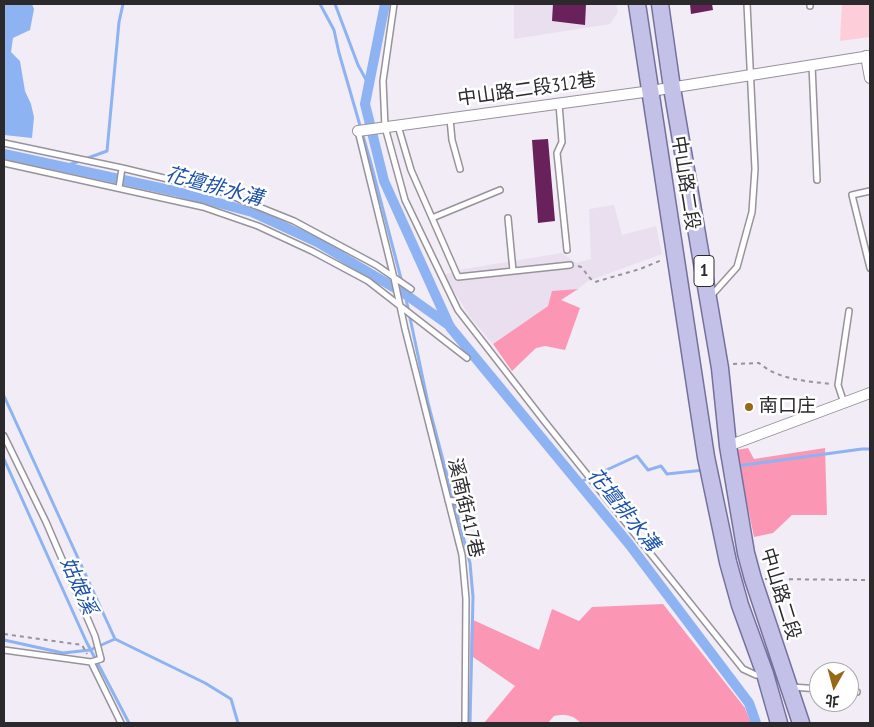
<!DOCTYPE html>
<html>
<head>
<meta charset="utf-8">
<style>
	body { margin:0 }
	#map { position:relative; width:874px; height:727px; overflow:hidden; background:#f1ecf5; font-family:"PT Sans Narrow","Noto Sans TC",sans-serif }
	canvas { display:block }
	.frame { position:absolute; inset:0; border:5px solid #2b292c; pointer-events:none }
	.north { position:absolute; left:809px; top:662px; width:50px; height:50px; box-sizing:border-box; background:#fff; border:1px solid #aaa9ab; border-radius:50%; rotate:187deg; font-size:14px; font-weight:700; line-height:20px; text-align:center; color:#2b292c }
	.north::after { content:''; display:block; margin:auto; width:18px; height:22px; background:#966916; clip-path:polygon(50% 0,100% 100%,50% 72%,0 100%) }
</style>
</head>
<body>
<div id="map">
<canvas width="874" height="727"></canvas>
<div class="frame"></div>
<div class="north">北</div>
</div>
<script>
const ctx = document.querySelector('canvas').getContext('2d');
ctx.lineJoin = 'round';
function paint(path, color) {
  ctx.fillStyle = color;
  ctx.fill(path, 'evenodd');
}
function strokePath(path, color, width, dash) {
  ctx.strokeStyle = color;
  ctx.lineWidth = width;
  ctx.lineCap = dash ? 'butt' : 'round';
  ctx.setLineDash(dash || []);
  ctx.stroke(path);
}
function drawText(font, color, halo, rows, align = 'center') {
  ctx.font = font + ' "PT Sans Narrow","Noto Sans TC",sans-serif';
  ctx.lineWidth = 5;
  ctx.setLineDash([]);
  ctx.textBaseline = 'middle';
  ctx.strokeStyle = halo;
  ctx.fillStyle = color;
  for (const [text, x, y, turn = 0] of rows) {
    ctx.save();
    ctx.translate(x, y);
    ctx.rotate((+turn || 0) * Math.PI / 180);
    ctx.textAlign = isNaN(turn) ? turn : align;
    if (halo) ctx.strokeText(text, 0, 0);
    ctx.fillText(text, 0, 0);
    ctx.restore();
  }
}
paint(new Path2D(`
	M514,4H616L618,12L610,24L514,39Z
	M614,205L622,235L656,226L662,254L588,281L578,289L553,292L548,306L493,344L470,317L444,275L458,270L562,253L576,263L591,259L589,209Z`), '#e9dfef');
paint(new Path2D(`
	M842,4H870V37L840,41Z`), '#fecdda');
paint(new Path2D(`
	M578,289L561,300L580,308L565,350L545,346L536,348L512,371L493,344L548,306L552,291Z
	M748,448L754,459L825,448L827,515H792L773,533L754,537L736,450Z
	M663,604L745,708L751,723H673V722L581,723C572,715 566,714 554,716L548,723H484L515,686L470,655L471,619L539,650L552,609L579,621L592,607Z`), '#fb97b5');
paint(new Path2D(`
	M4,4H32L34,9L30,30L13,38L11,52L20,61L25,91L31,104L34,117L32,138L4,135Z`), '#8eb3f2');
strokePath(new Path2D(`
	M320,4L334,30L339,53L370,160L405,294L428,403L470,563L473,597L470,723
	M335,4L358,65L369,85
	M63,167L107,151L119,22L123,4
	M4,396L115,639L205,683L231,699L238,723
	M4,459L86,641L129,723
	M737,466L862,449H870
	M578,483L637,456L648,470L661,466L667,474L704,470
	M4,640L63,653L90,650L115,639`), '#8eb3f2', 3);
strokePath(new Path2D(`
	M385,4L365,104L384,181L450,327L629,544L749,703L756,723
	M4,154L174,191L252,212L317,242L405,294L450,326`), '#8eb3f2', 10);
paint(new Path2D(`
	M553,4H586L585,25L552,21Z
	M690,4H712L713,10L691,14Z
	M548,139L555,221L538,223L532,140Z`), '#68215a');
const lane = new Path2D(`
	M394,4L383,81L385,127L405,200L458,310L545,422L743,669L756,675H762
	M810,6V4
	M812,65L817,180
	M559,104L562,142L557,153L567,250
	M450,119L452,140L460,169
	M398,126L411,170L458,277L570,265
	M358,131L394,278L405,329L462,555L466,599L465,723
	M4,143L122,168L222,192L294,221L376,265L411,289
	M4,163L203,207L258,226L312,251L368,281L467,358
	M119,188L122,168
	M870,191L852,195L870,268
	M432,218L500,190
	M508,218L513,271
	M711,296L737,267L752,212L755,169L747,4
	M844,403L838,385L849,311
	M4,436L46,522L95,636L101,659L91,662L4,650
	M448,500L465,503
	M91,662L121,723
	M792,687L819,689
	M849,691L857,692`);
const street = new Path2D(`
	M866,56L870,78
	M358,131L651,91L870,56
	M728,446L870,393`);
const primary = new Path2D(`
	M637,4L706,457L728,562L740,605L765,674L779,723
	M660,4L672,88L720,368L728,446L746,553L753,579L801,723`);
strokePath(lane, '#98939b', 8);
strokePath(street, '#98939b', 12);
strokePath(primary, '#74719c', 19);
strokePath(new Path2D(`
	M578,266L581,267C586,272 588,278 595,282L640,269L662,260
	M733,364L759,363C779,380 806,381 831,384
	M765,579L870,580
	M4,634L82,645L87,654`), '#969399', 2, [4, 4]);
strokePath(lane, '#fff', 5);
strokePath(street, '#fff', 10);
strokePath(primary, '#c3c1e8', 16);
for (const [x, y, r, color] of [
	[749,407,5,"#966916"]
]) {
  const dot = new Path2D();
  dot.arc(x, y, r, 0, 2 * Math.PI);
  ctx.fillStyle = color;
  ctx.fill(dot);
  strokePath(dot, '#fff', 2);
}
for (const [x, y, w] of [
	[704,271,20]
]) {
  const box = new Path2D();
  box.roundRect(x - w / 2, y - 15.5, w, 31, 4);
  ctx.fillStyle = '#fff';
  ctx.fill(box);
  strokePath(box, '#2b292c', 1);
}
drawText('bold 18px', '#2b292c', null, [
	["1",704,271]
]);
drawText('19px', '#2b292c', '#fff', [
	["中山路二段312巷",527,90,-8],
	["中山路二段",685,183,81],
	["溪南街417巷",465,508,77],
	["中山路二段",780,594,73]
]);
drawText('19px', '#2b292c', '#fff', [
	["南口庄",759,407]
], 'left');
drawText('italic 20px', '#1d51aa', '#fff', [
	["花壇排水溝",214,187,15],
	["花壇排水溝",623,510,51],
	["姑娘溪",78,586,66]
]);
</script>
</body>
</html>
